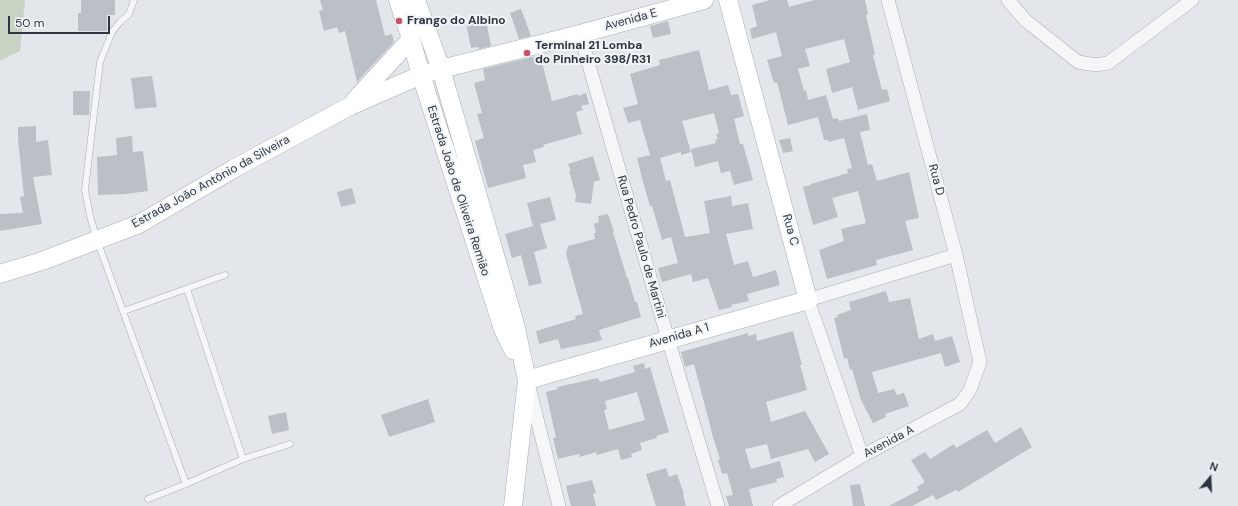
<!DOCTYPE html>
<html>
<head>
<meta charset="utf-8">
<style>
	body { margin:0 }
	#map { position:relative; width:1238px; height:506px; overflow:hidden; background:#e3e6ea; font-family:"DM Sans",sans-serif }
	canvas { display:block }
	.north { position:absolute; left:1190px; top:458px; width:40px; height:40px; -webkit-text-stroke:3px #f2f5f7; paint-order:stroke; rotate:19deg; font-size:11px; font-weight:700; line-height:16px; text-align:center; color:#2c3541 }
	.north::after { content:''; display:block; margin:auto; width:14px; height:18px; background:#2c3541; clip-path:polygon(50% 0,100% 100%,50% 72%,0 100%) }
	.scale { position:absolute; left:8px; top:16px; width:102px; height:18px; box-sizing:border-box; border:2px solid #2c3541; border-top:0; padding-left:5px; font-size:12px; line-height:14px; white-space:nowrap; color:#2c3541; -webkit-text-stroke:3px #f2f5f7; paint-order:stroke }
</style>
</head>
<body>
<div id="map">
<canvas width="1238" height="506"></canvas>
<div class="north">N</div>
<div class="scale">50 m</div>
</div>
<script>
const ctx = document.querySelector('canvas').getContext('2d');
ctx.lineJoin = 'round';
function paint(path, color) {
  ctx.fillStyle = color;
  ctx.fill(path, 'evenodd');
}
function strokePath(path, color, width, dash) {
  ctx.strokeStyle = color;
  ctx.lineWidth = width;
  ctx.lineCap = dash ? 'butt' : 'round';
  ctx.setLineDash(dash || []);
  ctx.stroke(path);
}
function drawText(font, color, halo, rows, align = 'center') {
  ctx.font = font + ' "DM Sans",sans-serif';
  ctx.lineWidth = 4;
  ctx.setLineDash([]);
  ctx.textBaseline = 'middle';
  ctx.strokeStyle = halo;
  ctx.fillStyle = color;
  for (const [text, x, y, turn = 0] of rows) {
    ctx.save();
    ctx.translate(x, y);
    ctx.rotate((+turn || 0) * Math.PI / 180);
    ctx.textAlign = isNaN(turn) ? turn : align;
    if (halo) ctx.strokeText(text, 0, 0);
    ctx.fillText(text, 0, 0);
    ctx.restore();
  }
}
paint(new Path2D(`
	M0,0H25L20,51L0,61Z`), '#c9d3c4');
paint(new Path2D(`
	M81,0H115V15H107V31H78V13H81Z
	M320,0H376L385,36L392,34L394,42L357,82L345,31L339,33L337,27L324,31L319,11L323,10Z
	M770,0H787L789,7L814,0H865L868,14L866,15L875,55H873L882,90L887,89L890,101L858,110L852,87L832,93L826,69L850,62L844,39L805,49L810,66L798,69L804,91L806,90L808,100L826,95L833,119L838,118L839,121L867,114L870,130L860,132L868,165L872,164L877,181L909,172L919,218L905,221L913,250L876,260L877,265L827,279L819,250L844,241L841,229L866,223L858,191L832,198L838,217L813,225L803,187L811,185V184L848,173L847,169L852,168L844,138L828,142V140H824L818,117L788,125L777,82L774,83L767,60L782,56L776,32L752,39L750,29L757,26L752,5Z
	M521,9L531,36L519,39L510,13Z
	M486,20L491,46L479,49V47L471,48L466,23Z
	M668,21L671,34L653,38L650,26Z
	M699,50L709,90L728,85L731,95L738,94L744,116L734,119L740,144H743L753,180L734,185L730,171L721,173L718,161L695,167L691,149L716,143L715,140L718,139L716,134L719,133L714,113L682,121L691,152L681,155V152L660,158L666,181L670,180L685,237L710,233L704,201L731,196L732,206L748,203L753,229L726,234L734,265L748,261L753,277L776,270L780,285L747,294L749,301L731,305L732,307L719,310L708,278L693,282L691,274L662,282L658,268L678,263L671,237L662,240L652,206H650L643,182L637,158L650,155L640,120L628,123L623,108L638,104L630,74L660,65L659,60Z
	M540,55L552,101L578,94V96L586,93L589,104L581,106L583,110L576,112L582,134L543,145L544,147L533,150L536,162L523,165L526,178L488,188L475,141L484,138L477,114L482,113L474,83L485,80L483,69Z
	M152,76L157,107L135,109L131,78Z
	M73,91H90L89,115H73Z
	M36,126V142L48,140L52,175L33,177L42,224L0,231V214L23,213L20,197L24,196L18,140V127Z
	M132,136L133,152L143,151L148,191L125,194L98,195L97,157L117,155L116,138Z
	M790,138L793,151L783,153L779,140Z
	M593,156L600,180L594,182L591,204L575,202L576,196L569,171H571L568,164Z
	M352,188L356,203L341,207L337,192Z
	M550,197L556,220L540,224L547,248L534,252L542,283L529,286L521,255L512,258L505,234L533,226L527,203Z
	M608,214L614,232H613L627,278H628L635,302H637L641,317L599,330L602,340L591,343L561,349L558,339L539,344L536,331L576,319L575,316L583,314L566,254L568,246L595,239L594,233H596L594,224L599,222L598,216Z
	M886,291L889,302L910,298L919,339L933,334L935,341L952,336L960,362L945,367L941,353L872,372L878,393L894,389L897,395L904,393L909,406L885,414L886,417L873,423L861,400L852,369L850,370L847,358L844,359L834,318L838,317L837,315L851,310L849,302Z
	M793,331L802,365H800L807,390L766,402L771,422L805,411L829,454L815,462L808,449L771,459L767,444L745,449L751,469L780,461L784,477L776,479L777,482L749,489L753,506H729L726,496L733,495L727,473L722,474L718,460L720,459L713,437L694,364L685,367L681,352L748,333V336L756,334L757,341Z
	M644,363L645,369L650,367L669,432L656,436L657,438L640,443L642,450L631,454L632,457L621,460L618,449L597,455L596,452L580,457L579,454L558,459L553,438H556L546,392L558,389L557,387L571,384L598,378L600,382L635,372L633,366ZM637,392L645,420L609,430L604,410L607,409L605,401Z
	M428,399L435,422L389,437L381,415Z
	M286,412L289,430L272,434L268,416Z
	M1021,427L1032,447L958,492L956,490L936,500L933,495L912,506H889L919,490L917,487L925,482L911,460L925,452L930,459L954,444L956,448L987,430L995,443Z
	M666,468L669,477L677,474L684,494H683L686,506H656L646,474Z
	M592,480L596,493L593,494L596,506H571L566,486Z
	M860,484L865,506H853L850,485Z`), '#bac0c6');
const lane = new Path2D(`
	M134,0L129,14L120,22L112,32L100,62L85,190L90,216L97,240L186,484L148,499
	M187,289L243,459L290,444
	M124,311L225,275
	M186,484L243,459`);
const street = new Path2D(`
	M1008,0L1025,20L1078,62L1096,65L1108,63L1192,0
	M580,34L668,339L718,506
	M529,387L559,506
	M862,456L808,300L956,255
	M779,506L862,456L960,404L970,390L980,362L956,255L888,0`);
const secondary = new Path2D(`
	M398,0L411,39L421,75L503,329L513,350
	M416,0L441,69L515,324L527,380L513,506
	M355,100L411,39
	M0,274L42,261L139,224L235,168L350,106L421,75L441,69L580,34L704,0
	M527,380L808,300L728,0`);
strokePath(lane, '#a8adb4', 7);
strokePath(street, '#a8adb4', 14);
strokePath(secondary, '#a8adb4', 19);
strokePath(lane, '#f5f6f8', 6);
strokePath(street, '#f5f6f8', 13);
strokePath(secondary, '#fff', 18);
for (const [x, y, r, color] of [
	[399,21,4,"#c5516b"],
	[527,53,4,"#c5516b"]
]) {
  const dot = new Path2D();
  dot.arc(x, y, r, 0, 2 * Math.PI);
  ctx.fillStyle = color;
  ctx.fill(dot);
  strokePath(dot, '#f2f5f7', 1.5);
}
drawText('12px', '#2c3541', '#f2f5f7', [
	["Avenida E",631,20,-15],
	["Rua D",936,180,75],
	["Estrada João Antônio da Silveira",211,182,-29],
	["Estrada João de Oliveira Remião",458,191,72],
	["Rua C",790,230,75],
	["Rua Pedro Paulo de Martini",641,247,74],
	["Avenida A 1",679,336,-16],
	["Avenida A",889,442,-28]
]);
drawText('bold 12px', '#2c3541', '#f2f5f7', [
	["Frango do Albino",407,21],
	["Terminal 21 Lomba",535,46],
	["do Pinheiro 398/R31",535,60]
], 'left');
</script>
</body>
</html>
